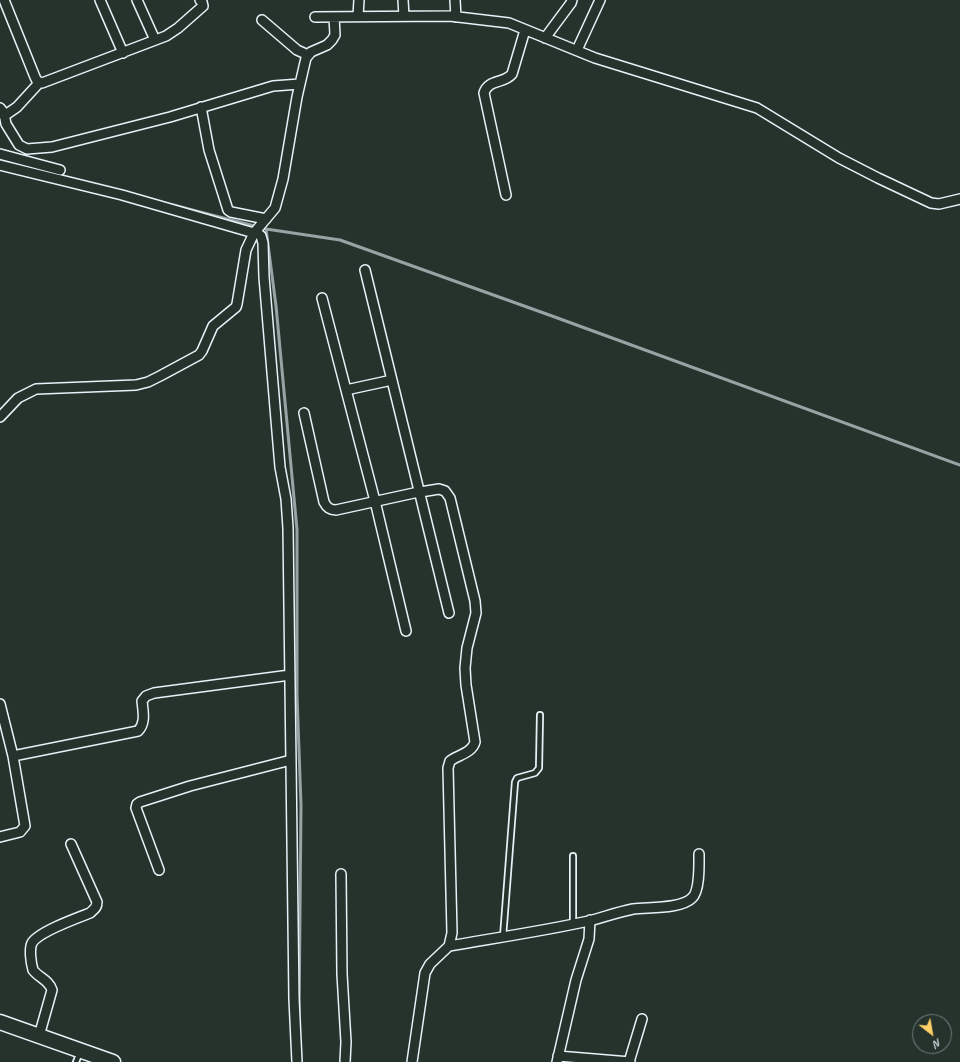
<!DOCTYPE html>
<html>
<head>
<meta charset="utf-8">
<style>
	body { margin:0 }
	#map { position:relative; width:960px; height:1062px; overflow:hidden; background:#26332d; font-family:Caveat,sans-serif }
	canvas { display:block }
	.north { position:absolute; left:912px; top:1014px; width:40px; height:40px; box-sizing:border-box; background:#26332d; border:1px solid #747f7e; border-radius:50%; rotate:149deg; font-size:11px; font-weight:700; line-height:16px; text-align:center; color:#e8f1f8 }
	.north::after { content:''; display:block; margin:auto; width:14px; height:18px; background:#ffd166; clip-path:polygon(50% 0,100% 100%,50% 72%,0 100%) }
</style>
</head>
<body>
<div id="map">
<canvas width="960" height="1062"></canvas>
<div class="north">N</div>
</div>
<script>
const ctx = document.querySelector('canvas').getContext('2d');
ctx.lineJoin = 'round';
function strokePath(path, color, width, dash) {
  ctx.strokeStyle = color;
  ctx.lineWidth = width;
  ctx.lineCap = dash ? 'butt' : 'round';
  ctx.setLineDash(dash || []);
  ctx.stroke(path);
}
strokePath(new Path2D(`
	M0,160L25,167
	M173,205L266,229L340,240L552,316L960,465
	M266,229L276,306L297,530V695L301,805L299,1020`), '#98a3a5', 3);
const lane = new Path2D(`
	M573,924V856
	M503,937L515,782L517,778L535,773L539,768L540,715
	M76,1062L80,1052`);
const street = new Path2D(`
	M4,0L35,77L37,81L42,83L166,36L178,28L203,6L202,2L200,0
	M100,0L123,53
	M137,0L155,40
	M403,0L404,16
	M455,0L456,17
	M358,16L359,0
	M315,17L450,16L509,23L595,58L757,108L839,158L878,178L931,203L939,204L960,199
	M262,20L297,50L308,55
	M545,38L571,3L572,0
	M577,50L600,0
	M201,107L209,150L228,210L231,212L266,219
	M0,108L4,113L6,124L19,145L27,149L52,147L170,117L273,86L300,84
	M4,116L17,107L39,83
	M0,154L60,170
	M0,165L122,195L254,233
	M506,195L484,93C488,79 504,84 512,74L525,30
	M256,232L261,236L263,243L264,277L280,467L286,499L288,528L294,999L297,1062
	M365,270L449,613
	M322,298L375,501L406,631
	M346,390L392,380
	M304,413L324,502C327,508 330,510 336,510L414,493L439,489L445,491L450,498L475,601L476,613L467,648L465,668L466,685L475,742C472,753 458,755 450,761L448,768L452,933L449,946L430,964L425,973L412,1062
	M0,417L18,398L36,389L136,385L148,382L160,376L199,355L202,351L213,326L236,307L237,304L246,250L254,233L275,208L283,179L297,97L306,58L311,52L327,45L332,40L335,35L334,17
	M0,704L13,756L25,826L20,832L0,837
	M13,756L138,731C146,723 143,711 142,701L146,696L154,693L290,675
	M159,870L136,808L137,804L140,802L190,786L291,760
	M341,874L342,974L346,1042L345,1062
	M449,946C495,938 543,931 589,921C604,917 618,912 633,909C649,907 681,909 692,898C700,891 699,864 699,854
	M39,1036L52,990C49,980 39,978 33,970C31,963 29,949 32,943C38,932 77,918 90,913C94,909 97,908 97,902L71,844
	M558,1056L630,1062
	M557,1062L576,980L589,939L590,920
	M629,1062L642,1019`);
const primary = new Path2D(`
	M0,1022L113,1062`);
strokePath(lane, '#e8f1f8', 8);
strokePath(street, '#e8f1f8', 12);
strokePath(primary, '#e8f1f8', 17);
strokePath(lane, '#26332d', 4.5);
strokePath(street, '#26332d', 9);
strokePath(primary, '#26332d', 14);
</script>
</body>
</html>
